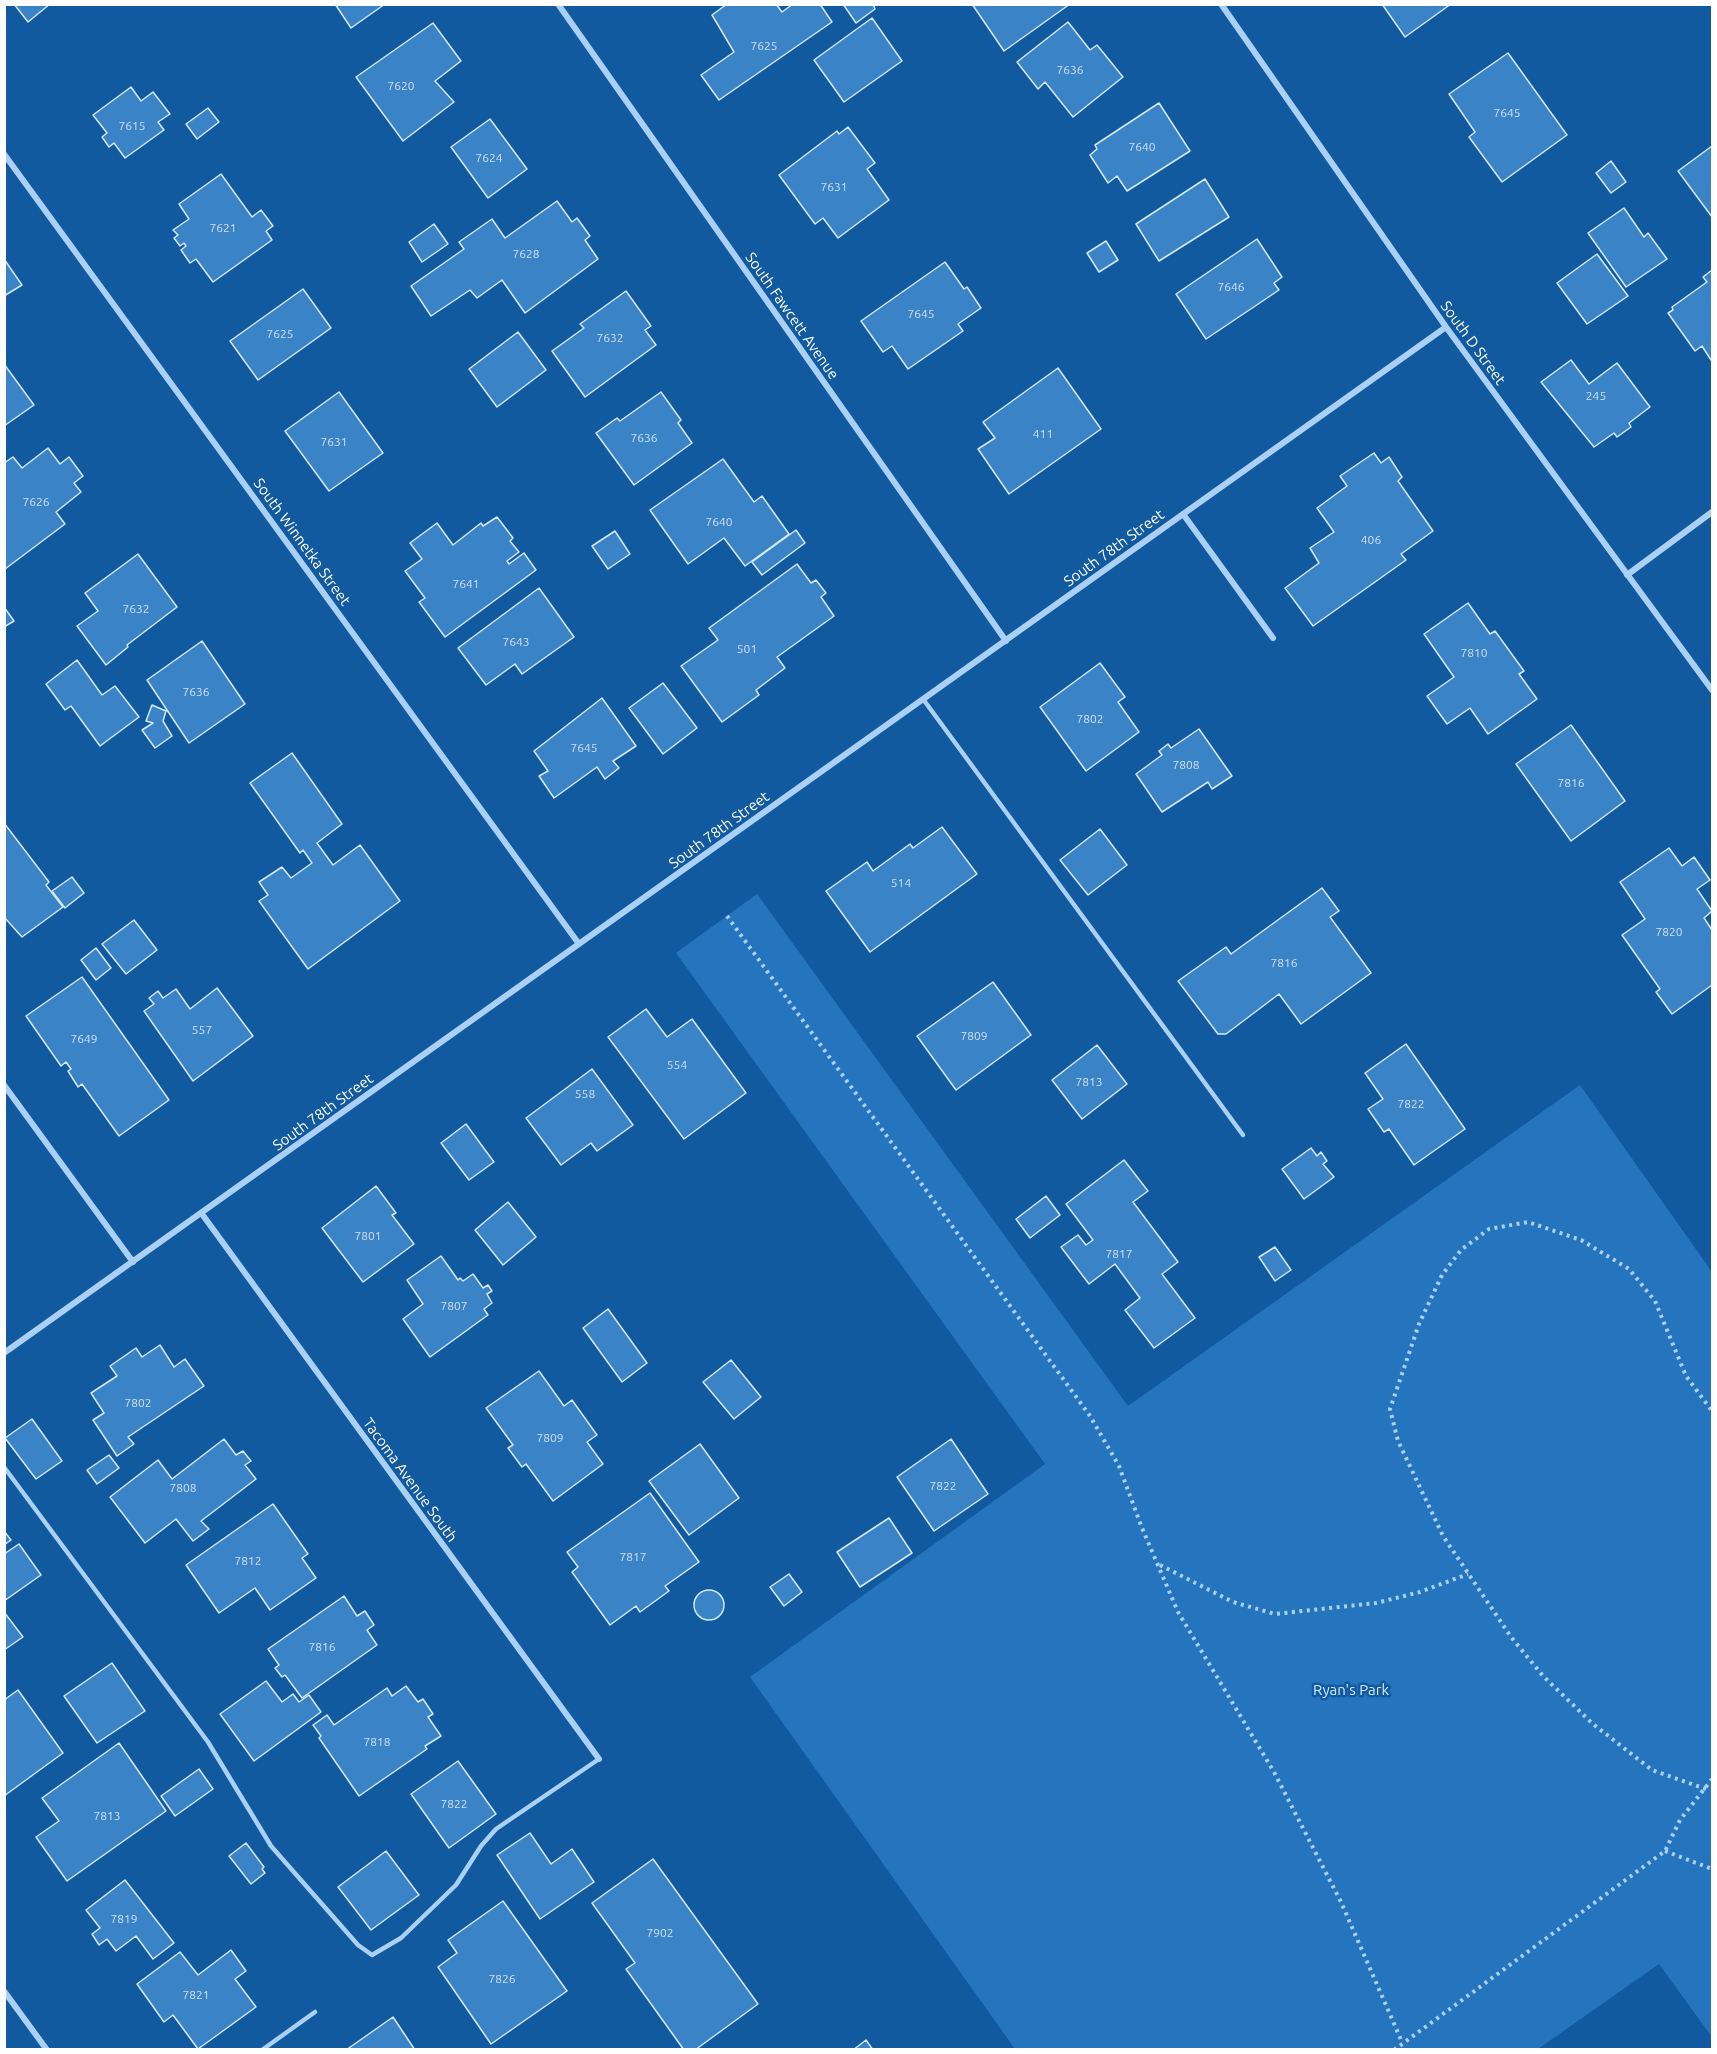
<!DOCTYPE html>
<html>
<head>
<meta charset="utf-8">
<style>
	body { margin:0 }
	#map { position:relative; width:1717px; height:2054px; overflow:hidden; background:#125aa0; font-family:Ubuntu,sans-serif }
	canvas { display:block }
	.frame { position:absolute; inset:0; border:6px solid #fff; pointer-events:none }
</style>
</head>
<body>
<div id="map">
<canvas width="1717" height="2054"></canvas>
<div class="frame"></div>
</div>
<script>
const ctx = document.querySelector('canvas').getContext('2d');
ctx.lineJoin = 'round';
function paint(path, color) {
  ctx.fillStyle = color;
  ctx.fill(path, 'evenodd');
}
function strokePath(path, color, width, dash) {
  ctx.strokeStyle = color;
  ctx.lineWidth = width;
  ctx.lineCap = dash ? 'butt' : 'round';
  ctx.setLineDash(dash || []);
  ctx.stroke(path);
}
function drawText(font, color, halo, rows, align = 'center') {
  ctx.font = font + ' Ubuntu,sans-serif';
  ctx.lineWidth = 5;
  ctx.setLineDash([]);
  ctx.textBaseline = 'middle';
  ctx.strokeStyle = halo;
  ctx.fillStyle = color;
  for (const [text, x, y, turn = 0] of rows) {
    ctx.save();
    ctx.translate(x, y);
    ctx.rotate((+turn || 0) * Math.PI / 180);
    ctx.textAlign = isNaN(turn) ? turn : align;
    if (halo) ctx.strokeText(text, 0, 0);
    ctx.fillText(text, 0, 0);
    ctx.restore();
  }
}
paint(new Path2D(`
	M757,894L1128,1406L1580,1085L1712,1272V2037L1659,1964L1538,2049H1015L750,1677L1045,1464L676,953Z`), '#2474be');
const building = new Path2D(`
	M14,4H50L28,22Z
	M335,4H385L351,28Z
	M727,4H776L782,12L793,4H820L832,22L719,100L701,75L734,52L712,15Z
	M843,4H873L875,9L856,23Z
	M972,4H1070L1004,51Z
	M1382,4H1451L1405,37Z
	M872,18L902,61L844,102L814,60Z
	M1068,22L1090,50L1097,45L1123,77L1073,117L1045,82L1038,89L1017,62Z
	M433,23L461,61L435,81L454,102L403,141L356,77Z
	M1508,53L1567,135L1502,182L1469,137L1475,132L1449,94Z
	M131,87L141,101L153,92L170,114L158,122L164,130L125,158L114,143L109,147L102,137L107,133L93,115Z
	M1159,103L1190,151L1127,191L1117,176L1108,183L1090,155L1097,149L1095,145Z
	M208,108L219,122L197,139L186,124Z
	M490,119L527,169L488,198L451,147Z
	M848,127L875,163L867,169L889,200L838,238L823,218L815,224L779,175L837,131L839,134Z
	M1712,146V217L1678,171Z
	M1611,161L1626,182L1611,193L1596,173Z
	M221,174L252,217L261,210L273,226L266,231L272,240L213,282L196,259L190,263L181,250L186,246L184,243L180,246L174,238L178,235L173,230L189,219L179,204Z
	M1205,179L1229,217L1159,261L1136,224Z
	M557,201L572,222L577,218L590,236L585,240L598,259L525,313L502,280L477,298L470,290L431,316L411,286L464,249L459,242L492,219L505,238Z
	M1624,208L1644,237L1648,233L1667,259L1626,287L1588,233Z
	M434,224L448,244L422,262L409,242Z
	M1257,239L1282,277L1274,283L1279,290L1206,339L1176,294Z
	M1106,241L1118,260L1099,272L1087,253Z
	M1597,254L1628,296L1587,324L1557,283Z
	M4,259L22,285L4,296Z
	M945,262L964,289L967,287L981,308L958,324L963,331L908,369L892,346L883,352L861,321Z
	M1712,270V359L1711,360L1702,346L1695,351L1668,313L1673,310L1672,307L1707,282L1703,277Z
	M303,289L331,328L258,380L230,341Z
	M626,291L651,326L645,330L656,345L585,397L552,351L584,328L580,324Z
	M518,332L546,370L497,407L469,369Z
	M1571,360L1589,384L1617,363L1650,407L1629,423L1631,427L1617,437L1614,433L1594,447L1541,382Z
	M4,364L34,405L4,426Z
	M1058,368L1101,429L1009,494L978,449L995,438L983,422Z
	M339,392L383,453L329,491L285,431Z
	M661,392L681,420L678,423L692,443L634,485L596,433L617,418L620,421Z
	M48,448L60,464L69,457L83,476L74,483L81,492L56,512L65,524L5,569L4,463L13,457L22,468Z
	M1374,453L1381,463L1389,457L1402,477L1398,481L1433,531L1401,554L1406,560L1313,626L1285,588L1319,563L1310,548L1334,532L1317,508L1347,486L1340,476Z
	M723,459L754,502L762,496L789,534L745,566L724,538L688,564L650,510Z
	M497,517L513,538L510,541L519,552L507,561L509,564L524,553L536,570L445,637L419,602L425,598L405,571L422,559L410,543L437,523L453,545L481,523L483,526Z
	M796,530L805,543L762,575L752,562Z
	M615,531L630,554L608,569L592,546Z
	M138,554L177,607L127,645L128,647L106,665L77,626L98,611L85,593Z
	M797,564L811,583L816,580L826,593L821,597L834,616L777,657L785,668L756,690L759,695L722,722L681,666L718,640L709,628Z
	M539,588L574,637L522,674L515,664L486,685L458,648Z
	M1468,603L1490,634L1495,631L1524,671L1519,674L1537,699L1488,734L1470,708L1447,724L1427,696L1454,677L1424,634Z
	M4,607L14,621L4,627Z
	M202,641L245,704L189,743L147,680Z
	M77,660L102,695L115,686L139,717L100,746L71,706L65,710L46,684Z
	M1100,663L1125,697L1118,702L1139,732L1086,771L1040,707Z
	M663,683L697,728L663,754L629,708Z
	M602,698L636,746L613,761L619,768L605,779L597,767L554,798L539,776L548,771L534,751Z
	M152,705L166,711L163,721L172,736L155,748L142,730L153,723L146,721Z
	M1571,725L1625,801L1571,841L1516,764Z
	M1199,729L1232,776L1212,789L1208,782L1162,812L1136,774L1162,755L1159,751L1168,744L1171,748Z
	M292,753L342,824L317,843L333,865L360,845L400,901L308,969L259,901L268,895L259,882L282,867L291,878L312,863L303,850L300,853L250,783Z
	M4,823L49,882L46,885L63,907L22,937L4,917Z
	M942,827L977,874L870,952L826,891L867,862L873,871L910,844L913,848Z
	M1100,829L1127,865L1088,895L1060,860Z
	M1669,848L1682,866L1694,857L1710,880L1697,889L1712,911L1704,918L1712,930V985L1672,1014L1656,992L1660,989L1622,935L1645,919L1620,882Z
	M72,877L84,893L65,908L52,891Z
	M1322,888L1339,911L1330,917L1371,973L1301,1024L1279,994L1226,1034H1218L1178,981L1226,947L1231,954Z
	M134,920L157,950L126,974L102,944Z
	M96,948L111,968L96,980L81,960Z
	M82,977L169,1100L119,1136L82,1084L78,1087L68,1071L71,1069L66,1062L61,1066L26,1016Z
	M993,982L1031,1035L956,1090L917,1036Z
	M217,988L253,1036L193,1081L144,1011L154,1004L149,998L158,991L163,998L176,989L190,1009Z
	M646,1009L667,1037L692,1019L746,1093L684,1139L608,1037Z
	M1406,1044L1465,1129L1414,1165L1389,1129L1384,1132L1368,1109L1383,1099L1365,1073Z
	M1097,1045L1127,1084L1082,1119L1052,1080Z
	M592,1069L633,1125L597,1151L591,1143L561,1165L526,1118Z
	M466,1124L494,1162L469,1180L441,1143Z
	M1311,1148L1317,1156L1321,1152L1327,1161L1323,1164L1334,1177L1304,1199L1282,1169Z
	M1124,1160L1148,1191L1133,1202L1178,1262L1162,1274L1195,1318L1154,1348L1125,1310L1140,1298L1115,1264L1089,1284L1061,1247L1078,1235L1086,1245L1093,1240L1066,1204Z
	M376,1186L396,1213L392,1215L414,1244L363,1282L322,1228Z
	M1046,1196L1060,1215L1030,1238L1016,1219Z
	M508,1202L536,1237L503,1265L475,1230Z
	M1275,1247L1291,1270L1275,1281L1259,1257Z
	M441,1256L458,1280L460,1278L463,1281L473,1274L483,1288L488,1285L492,1291L487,1294L492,1303L484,1309L488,1315L430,1357L403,1319L423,1304L407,1280Z
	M608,1309L647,1363L622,1382L583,1328Z
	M160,1345L174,1367L185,1359L204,1386L128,1437L134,1444L117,1456L93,1420L104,1413L91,1393L117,1376L110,1366L136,1348L142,1357Z
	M731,1360L761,1397L734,1419L703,1382Z
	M539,1371L564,1406L572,1400L597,1435L587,1442L603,1464L553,1501L526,1464L522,1467L508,1448L513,1445L486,1408Z
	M32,1419L62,1461L36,1479L5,1438Z
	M224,1439L236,1455L243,1451L251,1461L245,1465L256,1479L201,1521L209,1529L193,1541L176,1519L145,1543L110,1497L158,1460L172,1479Z
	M951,1439L988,1494L934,1531L897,1477Z
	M700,1444L739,1498L689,1535L649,1481Z
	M109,1455L119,1468L97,1484L87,1470Z
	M650,1493L699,1562L665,1586L669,1591L640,1612L636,1606L610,1625L572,1572L578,1567L567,1552Z
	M273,1504L308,1554L302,1558L316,1578L270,1610L255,1588L219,1613L186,1565Z
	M889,1518L912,1553L860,1587L837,1552Z
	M4,1531L11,1540L4,1545Z
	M19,1544L41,1575L4,1601V1554Z
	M789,1574L802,1592L784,1606L770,1587Z
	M694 1605a15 15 0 1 1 30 0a15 15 0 1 1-30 0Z
	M344,1596L357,1616L365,1611L374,1625L367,1630L377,1645L302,1698L285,1675L282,1677L275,1668L279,1665L268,1649Z
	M4,1612L23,1637L4,1650Z
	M112,1663L145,1711L97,1743L64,1696Z
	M266,1681L282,1702L293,1694L299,1702L309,1695L321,1712L254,1761L220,1714Z
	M406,1686L418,1702L423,1699L433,1714L428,1717L441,1736L425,1746L427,1749L359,1796L319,1738L321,1736L313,1725L327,1715L334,1725L387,1688L392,1696Z
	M18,1690L63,1753L4,1796V1700Z
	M119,1743L166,1811L67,1881L36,1837L59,1821L42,1798Z
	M458,1761L496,1814L449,1848L411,1794Z
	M199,1769L213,1789L175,1816L161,1796Z
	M530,1833L551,1864L572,1849L594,1882L540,1919L497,1855Z
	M246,1843L264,1867L262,1869L265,1873L251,1884L229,1856Z
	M386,1851L419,1895L371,1930L338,1887Z
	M653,1859L758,2004L695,2050H684L626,1969L635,1963L592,1903Z
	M125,1880L174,1943L153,1959L136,1936L116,1951L107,1939L99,1945L92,1934L100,1928L86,1910Z
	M503,1901L567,1991L491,2044L438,1967L457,1953L448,1940Z
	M231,1950L246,1971L235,1979L256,2007L198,2049L173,2015L164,2022L137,1984L180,1952L198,1975Z
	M393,2017L415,2050H346Z
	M866,2040L873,2050H853Z`);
paint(building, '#3b83c7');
strokePath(building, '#d3e9fe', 1.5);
strokePath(new Path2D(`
	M727,916L1090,1416L1119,1466L1142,1528L1178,1612L1274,1772L1341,1902L1402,2042
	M1160,1565L1233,1602L1275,1614L1376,1603L1420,1592L1468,1574
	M1706,1789L1652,1770L1593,1724L1543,1676L1511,1637L1443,1536L1398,1441L1390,1409L1419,1324L1442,1275L1461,1250L1489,1229L1528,1222L1581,1240L1629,1269L1655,1301L1686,1376L1712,1411
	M1665,1851L1712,1869
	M1394,2050L1665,1851L1680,1820L1712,1779`), '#aad1f5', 4, [3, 4.5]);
strokePath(new Path2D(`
	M923,699L1243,1135
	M4,1467L208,1742L271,1846L358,1945L372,1955L401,1938L456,1885L481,1846L496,1829L599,1759
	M262,2050L315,2012`), '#aad1f5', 4.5);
strokePath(new Path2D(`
	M558,4L1006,641
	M1221,4L1446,327L1712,690
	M4,154L579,944
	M1183,514L1273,638
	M1627,575L1712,512
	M4,1085L133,1262
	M202,1214L599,1759
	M4,1353L1446,327
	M4,1991L47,2050`), '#aad1f5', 6);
drawText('12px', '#cee0f1', null, [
	["7625",764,46],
	["7636",1070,70],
	["7620",401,86],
	["7645",1507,113],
	["7615",132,126],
	["7640",1142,147],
	["7624",489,158],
	["7631",834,187],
	["7621",223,228],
	["7628",526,254],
	["7646",1231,287],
	["7645",921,314],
	["7625",280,334],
	["7632",610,338],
	["245",1596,396],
	["411",1043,434],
	["7636",644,438],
	["7631",334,442],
	["7626",36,502],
	["7640",719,522],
	["406",1371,540],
	["7641",466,584],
	["7632",136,609],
	["7643",516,642],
	["501",747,649],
	["7810",1474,653],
	["7636",196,692],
	["7802",1090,719],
	["7645",584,748],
	["7808",1186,765],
	["7816",1571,783],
	["514",901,883],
	["7820",1669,932],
	["7816",1284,963],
	["557",202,1030],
	["7809",974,1036],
	["7649",84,1039],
	["554",677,1065],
	["7813",1089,1082],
	["558",585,1094],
	["7822",1411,1104],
	["7801",368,1236],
	["7817",1119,1254],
	["7807",454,1306],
	["7802",138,1403],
	["7809",550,1438],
	["7822",943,1486],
	["7808",183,1488],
	["7817",633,1557],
	["7812",248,1561],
	["7816",322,1647],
	["7818",377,1742],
	["7822",454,1804],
	["7813",107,1816],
	["7819",124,1919],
	["7902",660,1933],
	["7826",502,1979],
	["7821",196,1995]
]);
drawText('15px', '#fff', '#125aa0', [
	["South Fawcett Avenue",792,316,55],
	["South D Street",1473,343,54],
	["South Winnetka Street",302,542,54],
	["South 78th Street",1114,548,-36],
	["South 78th Street",719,830,-36],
	["South 78th Street",323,1112,-36],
	["Tacoma Avenue South",410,1480,54]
]);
drawText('15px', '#d3e9fe', '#125aa0', [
	["Ryan's Park",1351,1690]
]);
</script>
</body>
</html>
